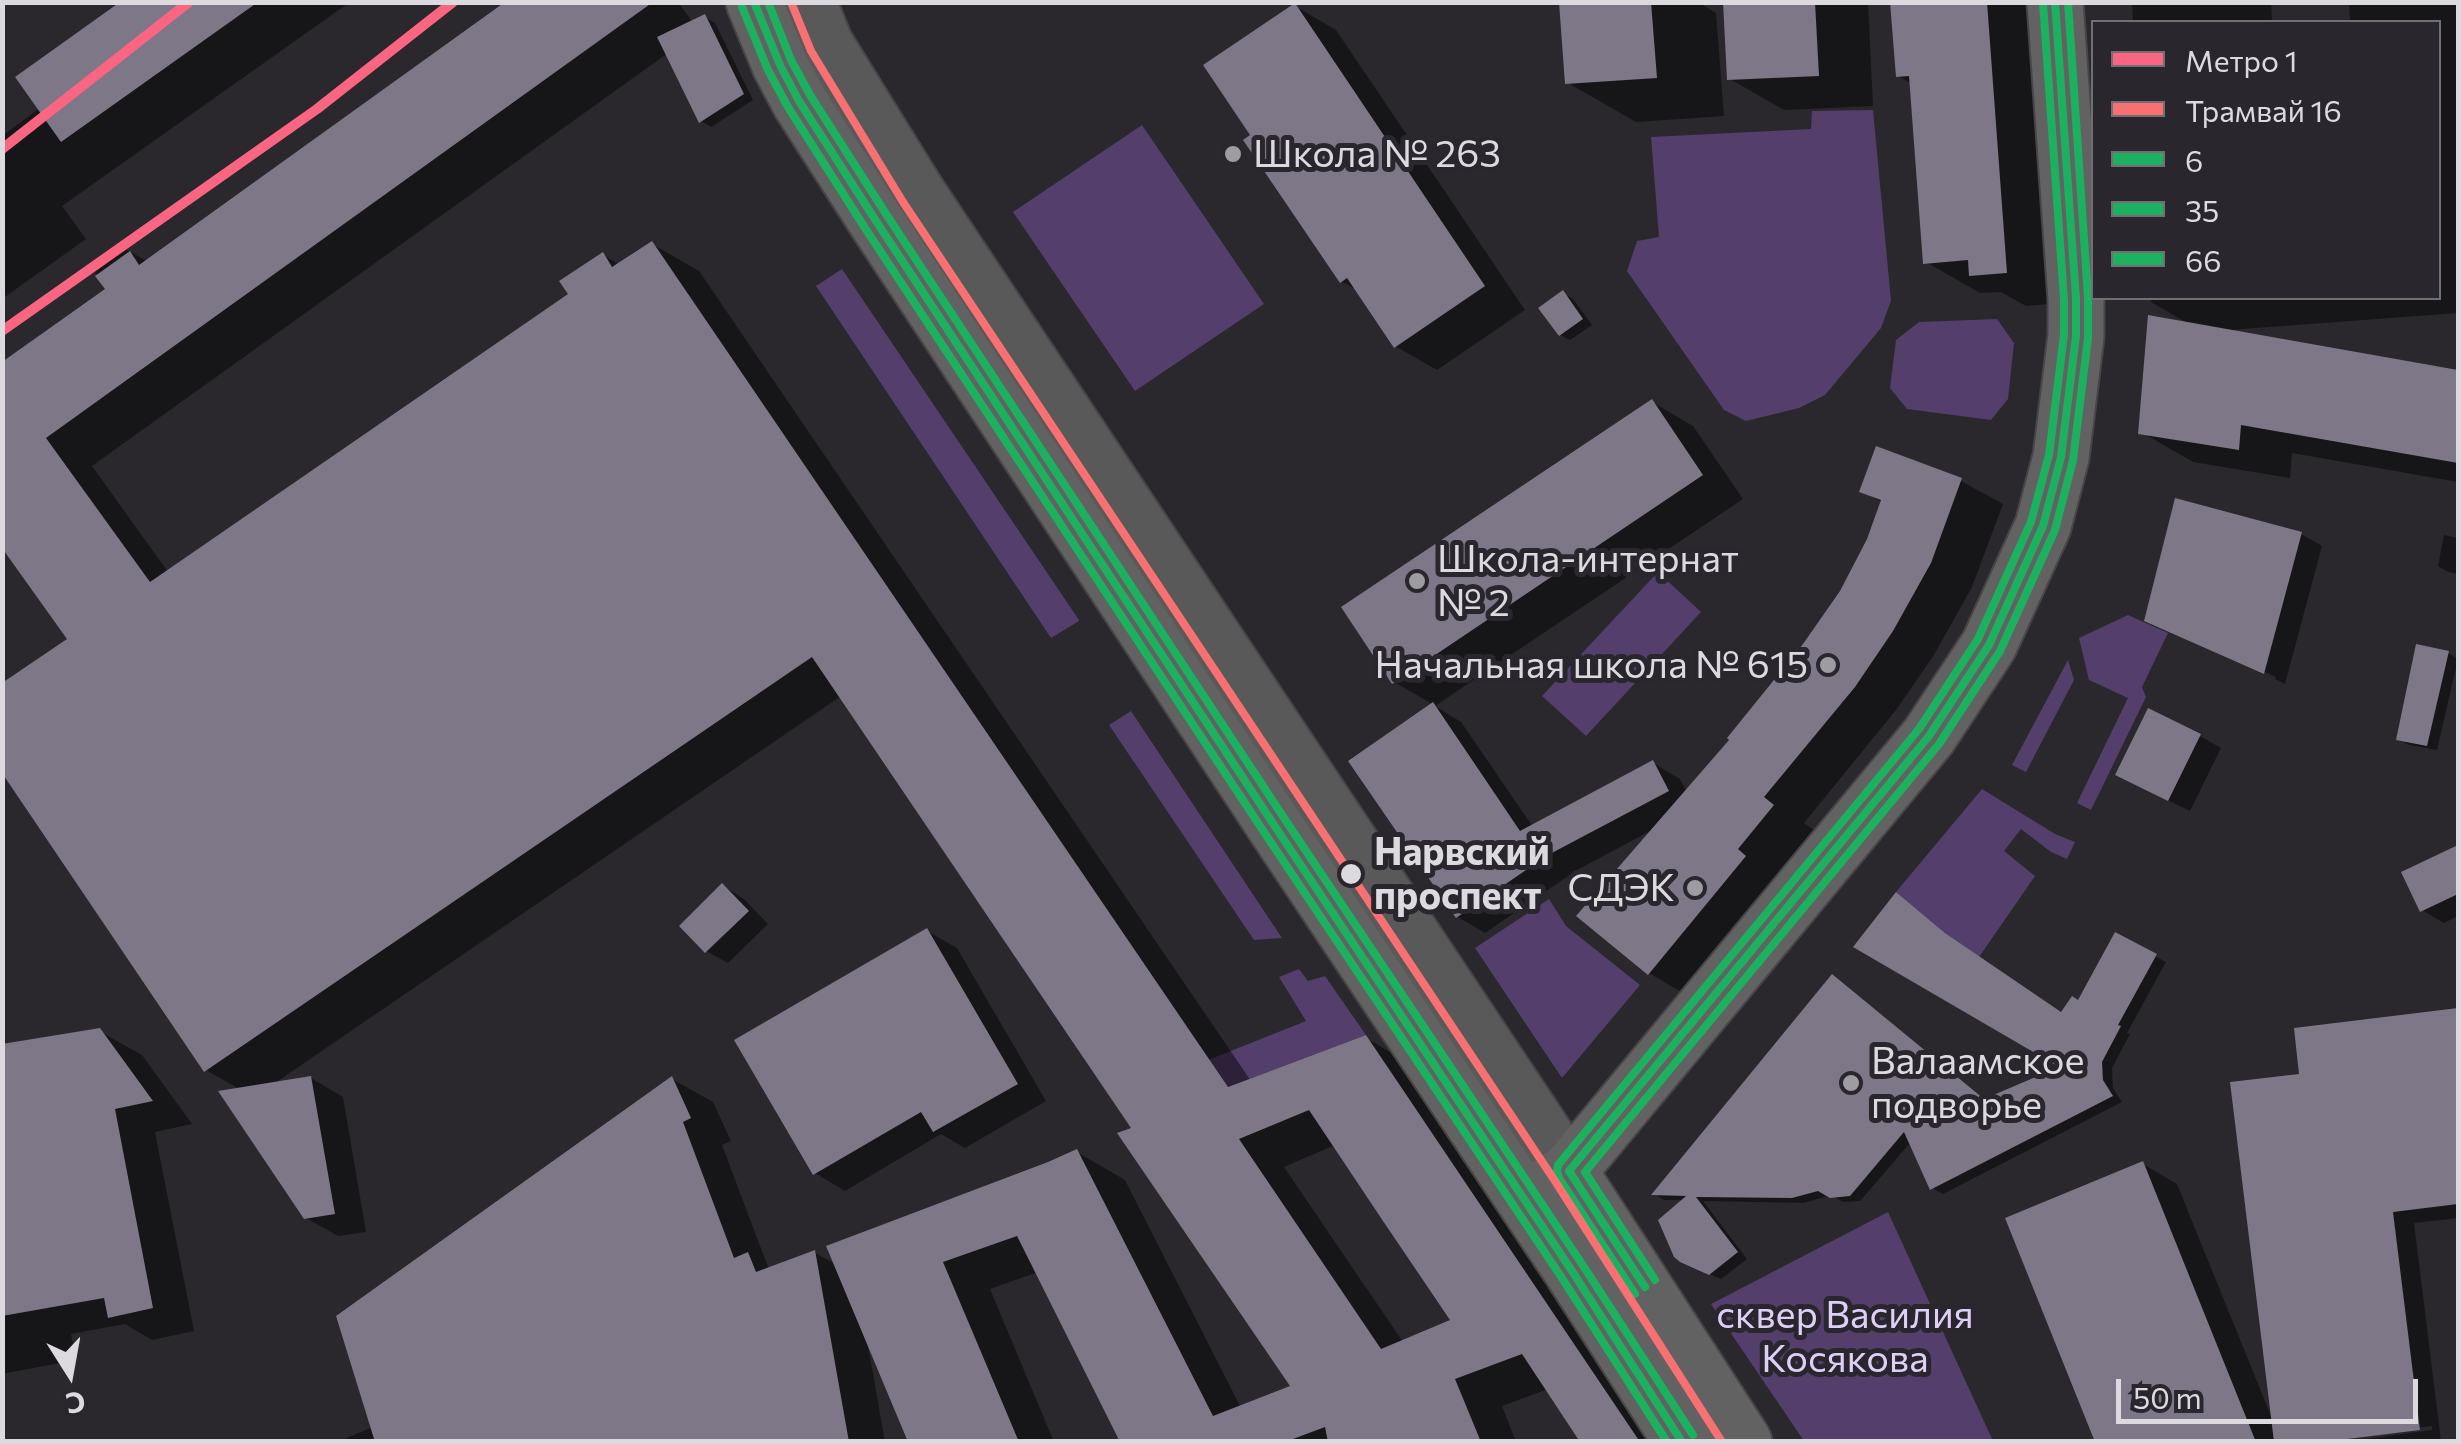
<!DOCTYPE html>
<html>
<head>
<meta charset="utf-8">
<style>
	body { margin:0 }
	#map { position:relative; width:2461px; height:1444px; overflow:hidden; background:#2a282c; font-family:Commissioner,sans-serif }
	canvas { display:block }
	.frame { position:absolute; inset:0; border:5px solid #dcdadf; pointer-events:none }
	.legend { position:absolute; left:2091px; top:20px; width:350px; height:280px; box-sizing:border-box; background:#29272d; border:2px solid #716f74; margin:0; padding:12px 18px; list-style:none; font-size:30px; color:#dcdadf }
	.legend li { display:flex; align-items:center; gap:20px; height:50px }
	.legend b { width:50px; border:2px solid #716f74 }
	.north { position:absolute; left:20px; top:1324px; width:100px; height:100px; -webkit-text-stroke:8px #29272d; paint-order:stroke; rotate:169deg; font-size:28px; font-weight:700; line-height:40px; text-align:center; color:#dcdadf }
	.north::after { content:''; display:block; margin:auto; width:35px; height:45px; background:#dcdadf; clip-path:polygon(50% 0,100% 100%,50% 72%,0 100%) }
	.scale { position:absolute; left:2116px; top:1379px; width:302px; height:45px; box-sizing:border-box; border:5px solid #dcdadf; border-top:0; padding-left:12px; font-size:30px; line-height:35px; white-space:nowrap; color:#dcdadf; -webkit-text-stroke:8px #29272d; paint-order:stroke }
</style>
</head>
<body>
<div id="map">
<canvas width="2461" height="1444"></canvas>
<div class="frame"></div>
<ul class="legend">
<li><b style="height:12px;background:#fa6682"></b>Метро 1</li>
<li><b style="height:12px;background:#f87072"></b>Трамвай 16</li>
<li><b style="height:12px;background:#1bb15f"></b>6</li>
<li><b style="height:12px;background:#1bb15f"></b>35</li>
<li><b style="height:12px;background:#1bb15f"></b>66</li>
</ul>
<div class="north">С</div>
<div class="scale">50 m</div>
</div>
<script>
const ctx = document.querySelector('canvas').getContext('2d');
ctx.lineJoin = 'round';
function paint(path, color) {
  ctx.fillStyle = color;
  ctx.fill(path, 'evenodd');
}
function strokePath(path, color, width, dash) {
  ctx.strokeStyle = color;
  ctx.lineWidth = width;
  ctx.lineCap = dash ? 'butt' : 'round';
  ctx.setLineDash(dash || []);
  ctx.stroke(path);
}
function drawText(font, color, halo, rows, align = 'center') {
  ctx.font = font + ' Commissioner,sans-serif';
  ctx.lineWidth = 10;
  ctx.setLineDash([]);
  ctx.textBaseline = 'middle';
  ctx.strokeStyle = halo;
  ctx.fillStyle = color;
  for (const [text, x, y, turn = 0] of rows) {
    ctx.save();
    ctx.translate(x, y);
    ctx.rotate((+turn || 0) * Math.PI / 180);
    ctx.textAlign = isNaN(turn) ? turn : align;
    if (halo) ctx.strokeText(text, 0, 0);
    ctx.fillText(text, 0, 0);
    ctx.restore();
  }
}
paint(new Path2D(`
	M1873,110L1891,301L1881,328L1825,395L1799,408L1746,421L1724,410L1627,271L1637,241L1659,237L1651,137L1811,129L1812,111Z
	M1142,125L1264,304L1135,391L1013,212Z
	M842,269L1079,620V621L1051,638L816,286Z
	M1997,319L2014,343L2008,399L1991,420L1907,409L1890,388L1896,340L1919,322Z
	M1658,572L1701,612L1586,736L1542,696Z
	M2128,615L2168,633L2142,687L2146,697L2091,810L2077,803L2128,698L2089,680L2079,638Z
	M2068,660L2074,680L2026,772L2012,765Z
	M1131,711L1282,938L1254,940L1109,725Z
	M1982,789L2055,834L2075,842L2067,859L2051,852L2021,829L2004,851L2035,876L1979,957L1945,933L1896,892Z
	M1549,899L1566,926L1640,985L1562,1078L1475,948Z
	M1299,969L1308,981L1325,976L1366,1035L1228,1087L1208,1060L1306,1021L1279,977Z
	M1888,1212L1993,1441H1804L1711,1304Z`), '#533e6c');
paint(new Path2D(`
	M124,2H350L62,206L86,239L2,299V136L40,108Z
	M510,2H678L693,23L705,17L715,23L753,100L711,127L701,121L668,53L92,466L168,572L571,295L603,255L620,265L652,244L699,271L1251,1081L1366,1038L1414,1066L1667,1442H1583L1548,1389L1502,1406L1516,1442H1122L1038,1272L990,1289L1054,1442H911L868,1345L885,1442H337L373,1427L672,1079L713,1102L731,1141L722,1145L768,1267L772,1269L815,1253L837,1265L1077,1152L1125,1180L1241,1408L1294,1387L1135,1129L841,696L272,1085L311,1078L343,1097L366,1232L338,1236L306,1218L241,1090L206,1070L71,639L2,365L108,290L95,272L126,249L148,262ZM1335,1145L1453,1321L1403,1342L1284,1167Z
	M1562,2H1698L1716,13L1724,116L1636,122L1568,83Z
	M1726,2H1868L1873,106L1784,110L1730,79Z
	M1893,2H2038L2061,303L2026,306L2001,292L1980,293L1926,262L1912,84L1898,76Z
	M2132,2H2271L2272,22H2133Z
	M2349,2H2458V310L2457,313L2230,330V332L2458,372V482L2292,453L2290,478L2193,462L2141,432L2189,324L2151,302V298H2438V22H2350Z
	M1295,6L1336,30L1525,310L1437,370L1395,346L1359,291L1341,281L1254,136Z
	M1563,293L1573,299L1592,325L1570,340L1560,335Z
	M1652,402L1693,426L1743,499L1435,706L1461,722L1533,827L1653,763L1680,779L1687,792L1732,740L1805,646L1843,592L1869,540L1883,503L1862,491L1878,449L1961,481L2003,504L1972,587L1934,655L1896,710L1804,823L1814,830L1778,875L1786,881L1690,997L1649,973L1654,829L1577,870L1485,933L1458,917L1434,705L1394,682Z
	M2301,534L2322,546L2285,684L2275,679L2276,677L2165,628V631L2147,620Z
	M2444,535L2458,538V574L2448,572L2438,566Z
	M2448,653L2458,659L2437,750L2409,745L2399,739Z
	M2200,736L2221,748L2190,811L2139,786Z
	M2458,848V916L2444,923L2422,910L2404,874Z
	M723,886L744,899L768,924L728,963L706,951Z
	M927,931L957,948L1046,1101L965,1148L941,1134L845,1191L815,1173Z
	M2116,936L2166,962L2127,1033L2130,1034L2112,1068L2113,1088L2122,1102L1943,1194L1932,1188L1911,1142L1860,1201L1843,1202L1831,1195L1804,1203L1703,1201L1747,1259L1721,1279L1693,1267L1685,1200H1664L1655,1194L1986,1101L2064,1068L1955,942L2063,1014L2080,1003Z
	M2458,1010V1218L2414,1223L2441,1441L2343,1442L2432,1430V1426L2302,1442H2098L2143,1164L2177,1184L2271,1416L2302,1076L2297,1030Z
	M99,1031L142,1055L192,1124L155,1132L194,1331L152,1340L125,1324L71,1334L76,1360L2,1374V1047Z`), '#0007');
paint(new Path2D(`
	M120,2H258L61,142L15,77Z
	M505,2H653L46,438L150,582L568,294L559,281L603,252L612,267L652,241L1228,1087L1366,1035L1640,1442H1580L1522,1354L1455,1379L1481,1442H1328L1325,1427L1285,1442H1120L1017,1236L943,1262L1019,1442H908L826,1246L1048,1162L1077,1149L1213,1416L1290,1386L1117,1133L1131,1128L812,657L204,1072L2,773V683L67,639L2,548V362L105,289L95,276L130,251L139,265ZM1309,1110L1383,1221L1450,1320L1381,1349L1239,1139Z
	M1559,2H1651L1657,78L1565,84Z
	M1723,2H1815L1819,76L1727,80Z
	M1890,2H1987L2007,273L1969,276L1968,260L1923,264L1909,76L1896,77Z
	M1295,3L1485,286L1394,348L1347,278L1340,283L1243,140L1250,135L1203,65Z
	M705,14L744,94L699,123L657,37Z
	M1563,290L1583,319L1559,336L1538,308Z
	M2148,315L2458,370V463L2241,425L2239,450L2138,434Z
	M1652,399L1703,475L1392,684L1341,607Z
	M1876,446L1962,478L1931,563L1893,631L1855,687L1764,797L1774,805L1738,849L1746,856L1648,975L1576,916L1729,740L1727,738L1803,644L1840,591L1867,539L1881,500L1859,492Z
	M2175,498L2302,532L2264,674L2144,621Z
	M2416,644L2449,651L2427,746L2396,740Z
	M1433,702L1520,831L1653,760L1669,791L1548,855L1456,918L1348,761Z
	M2148,708L2201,734L2168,801L2115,775Z
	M2458,845V894L2420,912L2401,872Z
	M722,883L749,911L705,953L679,926Z
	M1896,892L1945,933L2061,1012L2072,996L2078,1000L2115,932L2157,954L2118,1025L2121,1026L2102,1062L2103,1080L2113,1096L1930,1190L1904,1132L1850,1196L1830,1198L1818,1191L1792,1198L1696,1197L1738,1252L1709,1275L1680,1262L1674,1257L1658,1220L1686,1196L1651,1195L1832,974L1984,1099L2059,1067L1853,947Z
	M927,928L1018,1084L933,1132L921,1112L813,1175L734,1040Z
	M2458,1008V1204L2393,1212L2420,1430L2323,1442H2274L2230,1082L2299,1074L2294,1028Z
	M100,1028L153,1101L115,1109L153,1308L108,1318L104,1298L2,1316V1044Z
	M311,1076L335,1214L304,1219L218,1091Z
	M672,1076L691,1118L683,1122L734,1258L748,1252L756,1272L815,1250L849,1442H375L336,1316Z
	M2143,1161L2256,1442H2095L2005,1218Z`), '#7e7787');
const minor = new Path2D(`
	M808,2L825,44L916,191L1569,1171`);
const major = new Path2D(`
	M754,2L780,65L799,101L876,221L1278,831L1570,1268L1682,1442
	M1569,1171L1744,1442
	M1525,1200L1569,1171L1929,736L1989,645L2043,526L2061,457L2076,336V299L2055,2`);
strokePath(minor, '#464548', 59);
strokePath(major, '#464548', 59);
strokePath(minor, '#59595a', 55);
strokePath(major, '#626263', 55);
strokePath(new Path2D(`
	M754,2L780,65L799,101L876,221L1278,831L1570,1268L1682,1442
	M1645,1287L1569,1171L1929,736L1989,645L2043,526L2061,457L2076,336V299L2055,2`), '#1bb15f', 8);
strokePath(new Path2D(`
	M742,7L768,70L788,107L865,228L1268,838L1560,1275L1667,1442
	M1655,1280L1585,1172L1939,744L2000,651L2055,530L2073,460L2088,338V298L2068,2`), '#1bb15f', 8);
strokePath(new Path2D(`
	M768,2L791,60L810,95L886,214L1288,824L1580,1261L1693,1435
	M1635,1294L1559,1178L1557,1171L1558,1165L1919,729L1978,639L2031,522L2049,455L2064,335V299L2043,3`), '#1bb15f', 8);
strokePath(new Path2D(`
	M791,2L811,51L903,202L1555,1181L1722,1442`), '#f87072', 8);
strokePath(new Path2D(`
	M2,149L189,2
	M2,331L317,109L453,2`), '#fa6682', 10);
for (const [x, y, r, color] of [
	[1233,154,10,"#9e9ca0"],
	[1417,581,10,"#9e9ca0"],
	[1828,665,10,"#9e9ca0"],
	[1351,874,12,"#dcdadf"],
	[1695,888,10,"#9e9ca0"],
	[1851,1083,10,"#9e9ca0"]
]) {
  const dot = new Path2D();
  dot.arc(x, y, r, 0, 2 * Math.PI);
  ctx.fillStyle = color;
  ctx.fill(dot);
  strokePath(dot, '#29272d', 4);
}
drawText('38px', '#dcdadf', '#29272d', [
	["Школа № 263",1253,154],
	["Школа-интернат",1437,559],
	["№ 2",1437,603],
	["Начальная школа № 615",1808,665,"right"],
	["СДЭК",1675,888,"right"],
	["Валаамское",1871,1061],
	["подворье",1871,1105]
], 'left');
drawText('bold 38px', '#dcdadf', '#29272d', [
	["Нарвский",1374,852],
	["проспект",1374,896]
], 'left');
drawText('38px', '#dfcff7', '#29272d', [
	["сквер Василия",1845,1315],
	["Косякова",1845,1359]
]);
</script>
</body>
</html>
